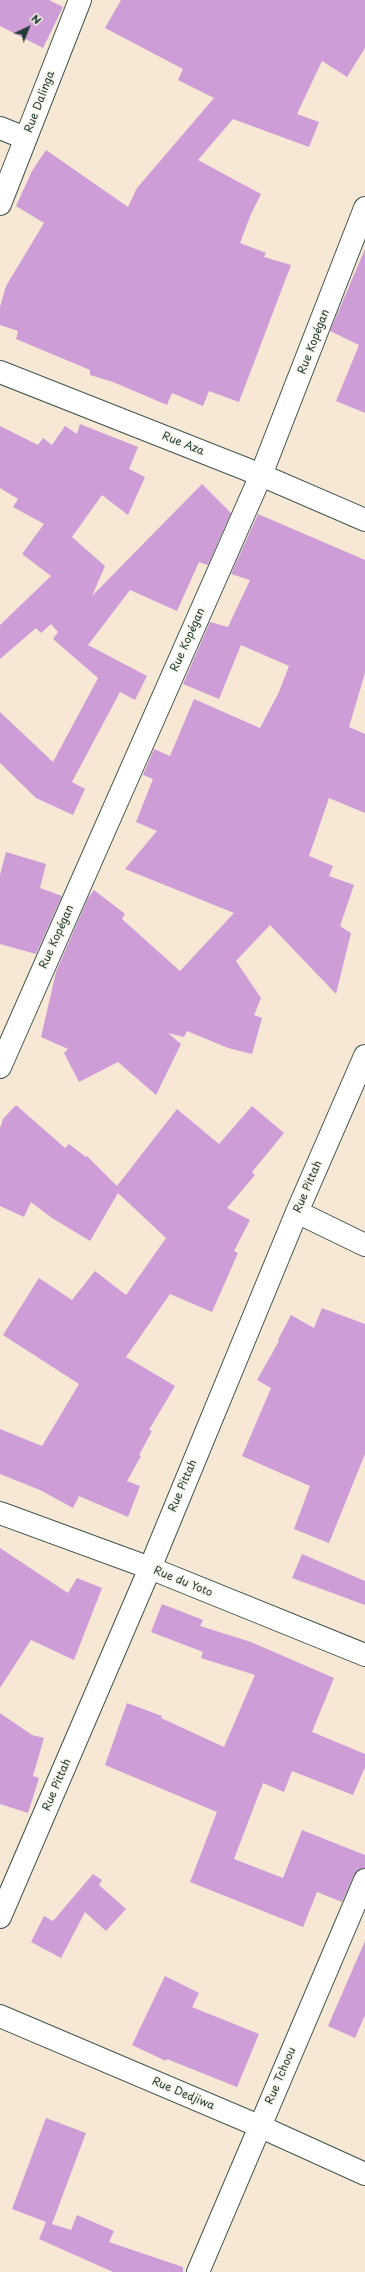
<!DOCTYPE html>
<html>
<head>
<meta charset="utf-8">
<style>
	body { margin:0 }
	#map { position:relative; width:365px; height:2272px; overflow:hidden; background:#f6e8d5; font-family:"Playpen Sans",sans-serif }
	canvas { display:block }
	.north { position:absolute; left:8px; top:8px; width:40px; height:40px; -webkit-text-stroke:3px #f7f3e8; paint-order:stroke; rotate:43deg; font-size:11px; font-weight:700; line-height:16px; text-align:center; color:#1f3d34 }
	.north::after { content:''; display:block; margin:auto; width:14px; height:18px; background:#1f3d34; clip-path:polygon(50% 0,100% 100%,50% 72%,0 100%) }
</style>
</head>
<body>
<div id="map">
<canvas width="365" height="2272"></canvas>
<div class="north">N</div>
</div>
<script>
const ctx = document.querySelector('canvas').getContext('2d');
ctx.lineJoin = 'round';
function paint(path, color) {
  ctx.fillStyle = color;
  ctx.fill(path, 'evenodd');
}
function strokePath(path, color, width, dash) {
  ctx.strokeStyle = color;
  ctx.lineWidth = width;
  ctx.lineCap = dash ? 'butt' : 'round';
  ctx.setLineDash(dash || []);
  ctx.stroke(path);
}
function drawText(font, color, halo, rows, align = 'center') {
  ctx.font = font + ' "Playpen Sans",sans-serif';
  ctx.lineWidth = 3;
  ctx.setLineDash([]);
  ctx.textBaseline = 'middle';
  ctx.strokeStyle = halo;
  ctx.fillStyle = color;
  for (const [text, x, y, turn = 0] of rows) {
    ctx.save();
    ctx.translate(x, y);
    ctx.rotate((+turn || 0) * Math.PI / 180);
    ctx.textAlign = isNaN(turn) ? turn : align;
    if (halo) ctx.strokeText(text, 0, 0);
    ctx.fillText(text, 0, 0);
    ctx.restore();
  }
}
paint(new Path2D(`
	M0,0H49L63,7L43,48L0,26Z
	M121,0H365V48L347,77L322,61L297,114L319,122L309,147L233,119L198,160L261,194L251,214L240,243L266,253L264,257L291,265L239,402L209,391L203,406L172,393L167,405L113,382L90,375V370L16,339L18,331L0,325V307L6,286L44,223L16,206L32,171L46,150L128,207L137,188L214,98L178,80L183,69L105,28Z
	M365,249V413L336,401L359,345L330,331Z
	M80,424L138,447L129,469L145,477L128,515L102,495L72,537L105,566L92,596L202,484L231,513L208,565L199,562L177,611L130,590L88,645L147,676L135,700L120,692L72,782L85,789L73,815L36,798L0,763V712L53,762L98,678L53,639L58,632L51,624L41,633L36,628L0,659V625L51,576L22,554L44,524L13,507L18,499L0,488V426L38,445L43,438L52,445L65,426L77,434Z
	M258,514L365,560V673L349,727L365,734V813L329,798L309,856L333,866L329,876L354,885L340,926L351,933L336,994L270,925L236,961L261,998L254,1015L262,1018L252,1054L228,1048L187,1031L184,1037L168,1033L181,1044L156,1095L118,1062L79,1082L64,1053L68,1049L41,1037L56,972L88,898L94,890L125,914L122,919L180,971L234,913L125,869L157,831L136,822L153,779L143,775L154,749L170,756L194,699L260,728L279,692L289,666L241,645L219,699L183,684L210,622L228,627L250,580L231,574Z
	M6,852L46,864L40,888L62,896L36,954L0,944V875Z
	M16,1105L65,1148L69,1144L86,1157L87,1156L117,1186L177,1109L219,1144L252,1106L284,1133L252,1172L255,1175L227,1208L250,1220L234,1251L238,1253L212,1312L170,1294L126,1357L175,1386L149,1430L152,1431L139,1455L141,1456L127,1481L140,1486L128,1517L79,1496L73,1508L40,1490L0,1474V1429L42,1446L79,1384L3,1335L39,1278L72,1300L95,1271L126,1295L166,1238L118,1193L90,1241L52,1218L31,1202L24,1217L0,1206V1128L3,1119Z
	M322,1308L365,1324V1454L329,1543L294,1529L310,1486L242,1456L271,1388L257,1380L279,1341L278,1340L291,1315L314,1328Z
	M0,1548L68,1593L77,1578L102,1588L74,1660L31,1640L0,1688Z
	M302,1554L365,1581V1605L292,1578Z
	M162,1604L203,1620L200,1626L251,1642L334,1678L312,1732L365,1754V1767L353,1795L292,1771L284,1792L263,1783L234,1859L283,1878L302,1830L365,1855V1868L358,1870L354,1875L342,1902L317,1892L303,1927L190,1882L217,1812L105,1765L127,1703L162,1716L161,1718L224,1747L255,1675L201,1658L203,1652L151,1632Z
	M0,1713L32,1735L44,1738L33,1776L39,1778L28,1813L0,1804Z
	M93,1874L102,1880L99,1885L126,1909L106,1931L85,1912L61,1958L31,1942L44,1916L53,1921Z
	M365,1941V2015L355,2038L328,2026Z
	M165,1976L199,1993L192,2007L259,2034L237,2087L167,2059L166,2061L132,2045Z
	M46,2118L86,2133L52,2224L71,2230L77,2215L114,2231L109,2242L183,2267V2272H113L39,2239L46,2222L12,2209Z`), '#ce9dd8');
const street = new Path2D(`
	M0,128L25,138
	M0,204L80,0
	M0,372L261,475L365,520
	M0,1067L261,475L365,208
	M297,1212L365,1245
	M0,1513L150,1568L365,1655
	M0,1917L150,1568L297,1212L365,1056
	M0,2016L259,2126L365,2174
	M198,2272L365,1880`);
strokePath(street, '#3f574c', 24);
strokePath(street, '#fff', 22);
drawText('11px', '#1f3d34', '#f7f3e8', [
	["Rue Dalinga",40,102,-69],
	["Rue Kopégan",314,342,-69],
	["Rue Aza",183,444,22],
	["Rue Kopégan",188,640,-66],
	["Rue Kopégan",57,937,-66],
	["Rue Pittah",308,1187,-67],
	["Rue Pittah",183,1486,-67],
	["Rue du Yoto",183,1582,22],
	["Rue Pittah",57,1785,-67],
	["Rue Tchoou",281,2076,-67],
	["Rue Dedjiwa",183,2094,23]
]);
</script>
</body>
</html>
